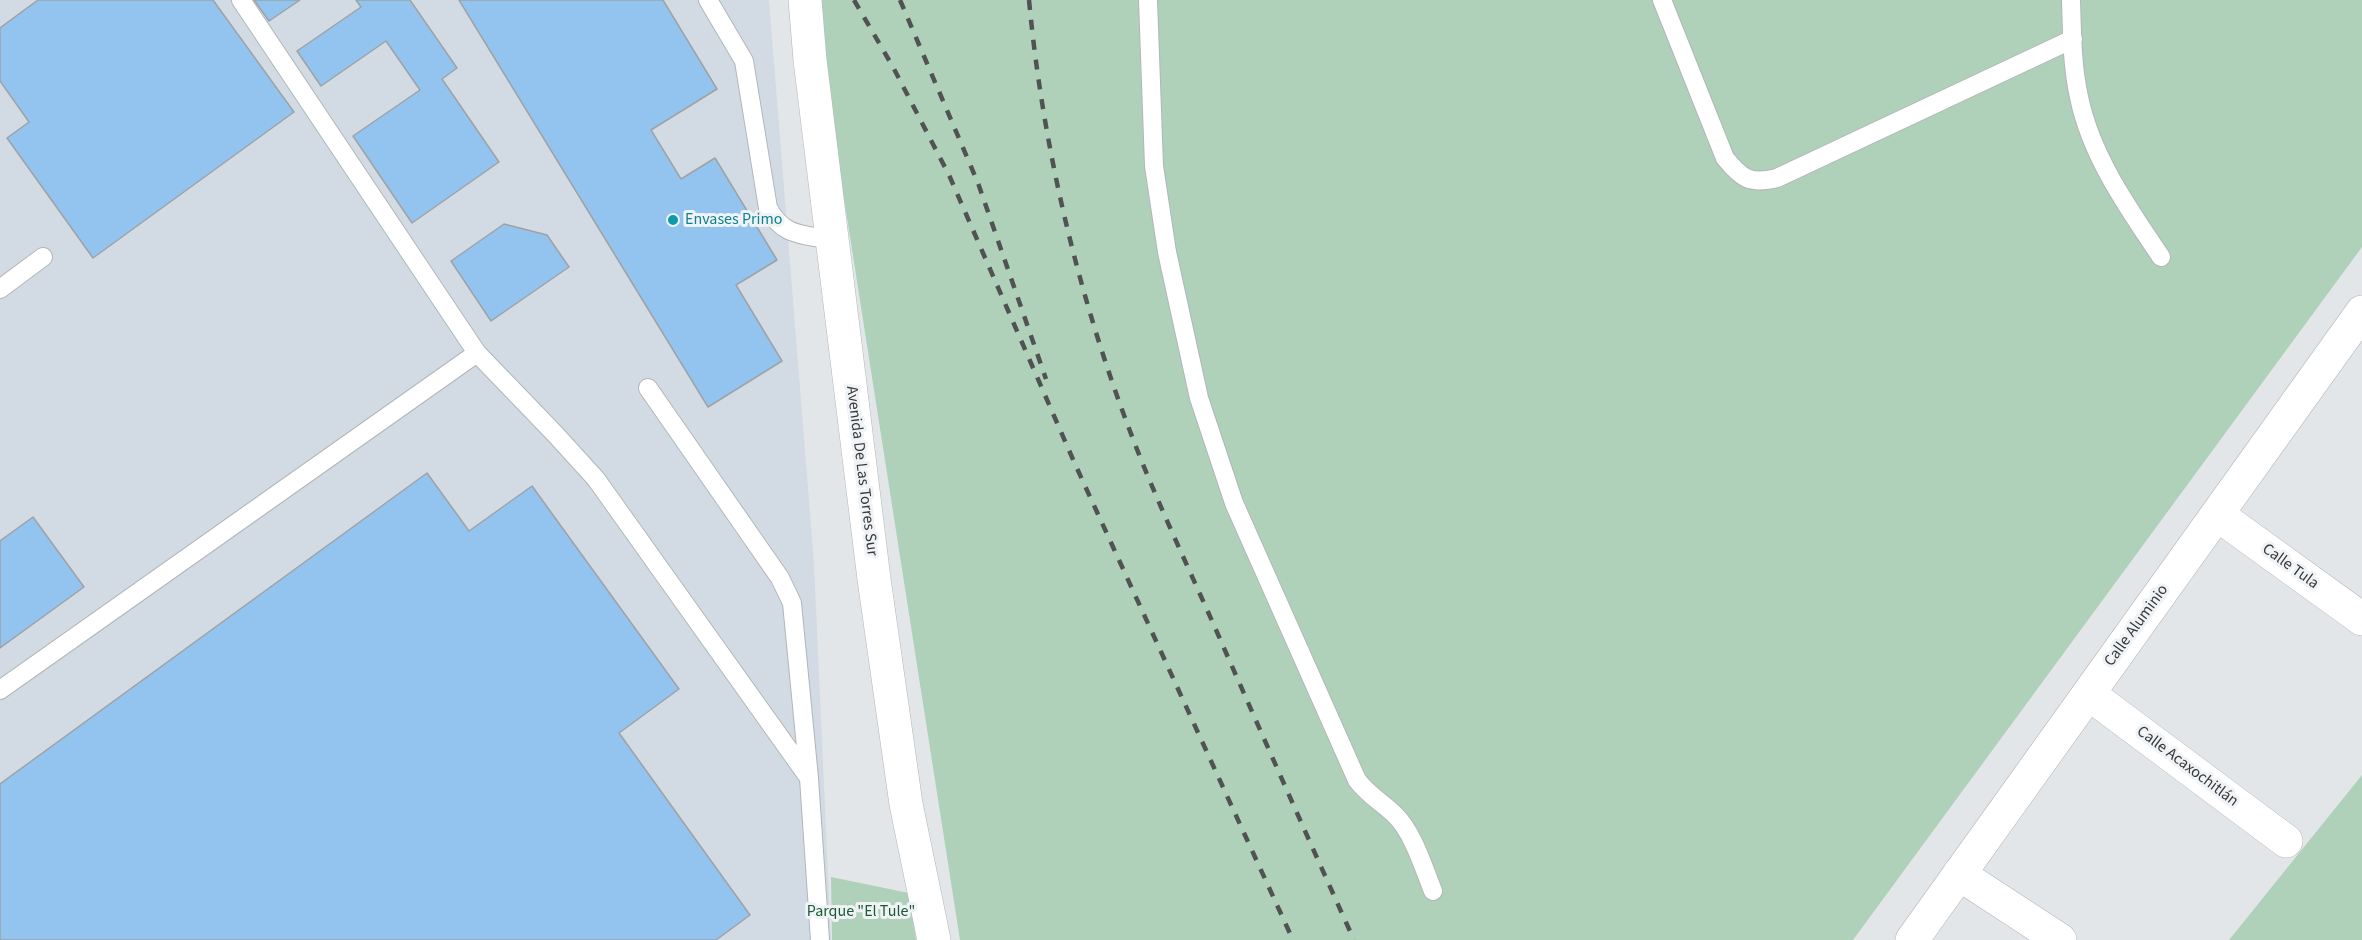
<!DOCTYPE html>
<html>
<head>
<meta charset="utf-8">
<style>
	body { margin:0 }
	canvas { display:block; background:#e3e6e9 }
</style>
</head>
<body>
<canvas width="2362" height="940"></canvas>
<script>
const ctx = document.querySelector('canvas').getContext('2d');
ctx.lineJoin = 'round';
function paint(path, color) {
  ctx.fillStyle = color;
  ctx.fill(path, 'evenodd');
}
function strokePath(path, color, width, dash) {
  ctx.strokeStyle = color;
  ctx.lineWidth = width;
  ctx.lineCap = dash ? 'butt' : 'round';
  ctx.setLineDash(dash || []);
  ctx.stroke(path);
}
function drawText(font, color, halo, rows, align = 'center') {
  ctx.font = font + ' "Source Sans 3",sans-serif';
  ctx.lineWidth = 6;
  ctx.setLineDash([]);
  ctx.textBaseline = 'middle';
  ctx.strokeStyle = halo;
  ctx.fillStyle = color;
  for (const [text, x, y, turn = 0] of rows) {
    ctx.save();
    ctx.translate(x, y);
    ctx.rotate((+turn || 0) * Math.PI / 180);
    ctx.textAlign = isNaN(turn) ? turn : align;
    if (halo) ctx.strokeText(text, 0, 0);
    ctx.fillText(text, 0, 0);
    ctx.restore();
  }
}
paint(new Path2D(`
	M0,0H769L814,563L831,940H0Z`), '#d2dbe4');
paint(new Path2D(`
	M813,0H2362V247L1853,940H960Z
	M2362,775V940H2229Z
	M831,877L909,893L916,940H832Z`), '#b0d1b9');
const building = new Path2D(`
	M38,0H213L294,112L93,258L7,138L29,122L0,81V28Z
	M254,0H300L269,21Z
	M356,0H410L457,68L442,79L499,162L412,223L353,136L420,90L386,41L321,86L297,51L361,7Z
	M459,0H663L717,89L651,130L681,179L715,158L777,260L736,285L782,361L708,407Z
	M504,224L547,235L569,267L491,321L451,261Z
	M427,473L469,531L532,486L679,689L619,733L750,915L716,940H0V784Z
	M33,517L84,587L0,648V541Z`);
paint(building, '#93c4ef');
strokePath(building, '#9fa2a5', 1.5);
const lane = new Path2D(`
	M241,0L477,353L556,435L596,479L809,778
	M708,0L744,61L768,208C783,237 803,234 832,240
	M1148,0L1154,166L1167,252L1199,398L1234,503L1357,780C1369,796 1382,802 1395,815C1413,832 1424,869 1433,891
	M1662,0L1725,158C1741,178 1750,185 1777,178L2073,39
	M2071,0C2072,32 2072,66 2079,97C2091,156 2128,208 2161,257
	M0,289L43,257
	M648,388L780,578L792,603L809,778L820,940
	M0,690L477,353`);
const street = new Path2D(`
	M805,0L810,60L874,579L906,804L934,940
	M2218,515L2362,619
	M2089,694L2286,841
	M1959,874L2060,940
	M1912,940L2362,312`);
strokePath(lane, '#b2b6b8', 20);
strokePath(street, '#b2b6b8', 34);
strokePath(lane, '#fff', 18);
strokePath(street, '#fff', 33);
strokePath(new Path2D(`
	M854,0L893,67L949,175L1075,464L1293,940
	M900,0L978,183L1046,379
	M1029,0C1043,149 1079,299 1133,439C1161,512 1196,583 1227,655C1269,750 1311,845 1354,940`), '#505253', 4.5, [10, 10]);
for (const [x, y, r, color] of [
	[673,220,6,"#0f9aa8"]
]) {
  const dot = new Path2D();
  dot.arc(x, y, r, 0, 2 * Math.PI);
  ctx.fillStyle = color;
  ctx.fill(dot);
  strokePath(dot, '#f0f3f6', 2);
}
drawText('16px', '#0d838f', '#f0f3f6', [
	["Envases Primo",685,220]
], 'left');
drawText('16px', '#373839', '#f0f3f6', [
	["Avenida De Las Torres Sur",861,471,83],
	["Calle Tula",2290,567,36],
	["Calle Aluminio",2137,626,-54],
	["Calle Acaxochitlán",2187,767,37]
]);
drawText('16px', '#1c5a36', '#f0f3f6', [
	["Parque \"El Tule\"",861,912]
]);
</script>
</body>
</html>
